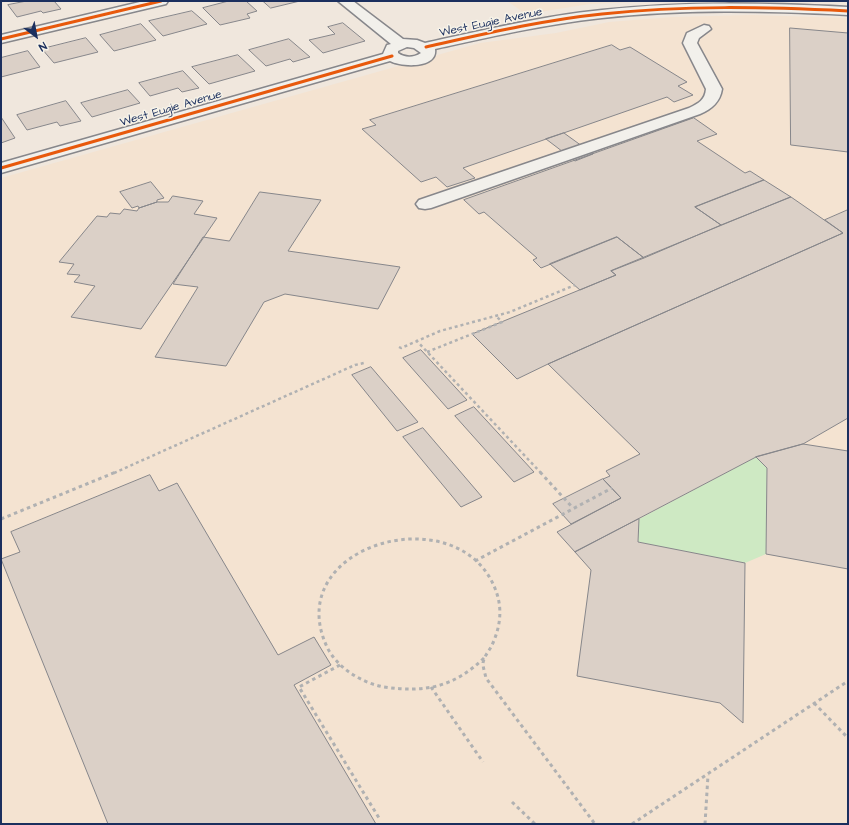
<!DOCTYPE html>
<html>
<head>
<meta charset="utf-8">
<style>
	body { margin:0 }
	#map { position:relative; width:849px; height:825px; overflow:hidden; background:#f0e7dd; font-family:"Architects Daughter",sans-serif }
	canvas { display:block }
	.frame { position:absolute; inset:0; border:2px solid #1b2f5e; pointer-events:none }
	.north { position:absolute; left:16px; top:16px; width:40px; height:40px; -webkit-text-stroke:3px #f7f3e8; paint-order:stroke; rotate:148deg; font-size:11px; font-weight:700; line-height:16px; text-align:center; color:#1b2f5e }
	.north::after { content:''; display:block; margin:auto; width:14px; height:18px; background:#1b2f5e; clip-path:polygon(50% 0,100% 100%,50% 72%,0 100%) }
</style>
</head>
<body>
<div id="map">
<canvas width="849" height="825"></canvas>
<div class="frame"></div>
<div class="north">N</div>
</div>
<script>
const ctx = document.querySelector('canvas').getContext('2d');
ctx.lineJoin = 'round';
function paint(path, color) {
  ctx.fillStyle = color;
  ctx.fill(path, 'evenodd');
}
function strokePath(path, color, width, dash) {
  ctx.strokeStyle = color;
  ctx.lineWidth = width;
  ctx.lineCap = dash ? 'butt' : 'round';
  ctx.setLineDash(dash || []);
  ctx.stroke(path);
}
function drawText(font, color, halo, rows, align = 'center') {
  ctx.font = font + ' "Architects Daughter",sans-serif';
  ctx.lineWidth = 3;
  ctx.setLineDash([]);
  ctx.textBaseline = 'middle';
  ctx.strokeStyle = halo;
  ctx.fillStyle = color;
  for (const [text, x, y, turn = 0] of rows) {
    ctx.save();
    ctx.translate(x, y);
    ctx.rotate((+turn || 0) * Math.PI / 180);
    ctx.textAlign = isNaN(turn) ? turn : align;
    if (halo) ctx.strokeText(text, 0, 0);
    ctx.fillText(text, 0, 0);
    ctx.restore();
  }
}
paint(new Path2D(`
	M507,1H661L590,4L526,14Z
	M752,15L848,18V824H1V178L480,43L556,33L609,22L672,17Z`), '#f4e3d1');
paint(new Path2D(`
	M756,457L767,468L766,554L745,563L638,542L639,519Z`), '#cee9c3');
const building = new Path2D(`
	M27,1H54L61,9L43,13L41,11L17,17L8,5Z
	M229,1H246L257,11L247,14L250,18L220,25L203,8Z
	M263,1H300L271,8Z
	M192,11L207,24L163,36L149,21Z
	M343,23L365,41L323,53L309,40L335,34L328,27Z
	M141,24L156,40L114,51L100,35Z
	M790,28L848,33V152L791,145Z
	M86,38L98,52L54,63L42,49Z
	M289,39L310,57L293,62L290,59L266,66L249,50Z
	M612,45L620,50L630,47L687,82L678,86L693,95L674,102L667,97L463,168L475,178L447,187L436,177L421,182L362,129L376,125L370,120Z
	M28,51L40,67L1,77V58Z
	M238,55L255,71L209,84L192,67Z
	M183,71L199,88L182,92L178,88L150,96L139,83Z
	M128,90L140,103L92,117L81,103Z
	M66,101L81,121L60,126L57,122L27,130L17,115Z
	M1,117L15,138L1,143Z
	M694,118L717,134L697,141L745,173L750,171L764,180L695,207L721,225L644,258L617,237L541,268L533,260L537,258L484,212L479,214L464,200Z
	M564,133L593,154L575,161L546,139Z
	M764,180L791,197L721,225L695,207Z
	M151,182L164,198L157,200V202L139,208L138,206L132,208L120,192Z
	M260,192L321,200L288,251L400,267L378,309L285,294L264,302L226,366L155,357L198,287L173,284L203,237L229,241Z
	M173,196L203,201L194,214L217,218L141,329L71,317L95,286L74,282L80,275L67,274L74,264L59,262L97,216L107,217L110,213L120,214L124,209L137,211L139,208L157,202H168Z
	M791,197L843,233L548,364L517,379L472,334L616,275L611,271Z
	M848,210V418L803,444L756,457L575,552L557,532L621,498L603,479L610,476L606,471L640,454L548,364L843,233L825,220Z
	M617,237L644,258L611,271L616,275L580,290L550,264Z
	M421,350L467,400L448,409L403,358Z
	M371,367L418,422L397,431L352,375Z
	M474,407L534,472L514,482L455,416Z
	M423,428L482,497L461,507L403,437Z
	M803,444L848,451V569L766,554L767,468L756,457Z
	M150,475L159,491L177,483L278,655L314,637L331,665L294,685L376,824H108L1,559L20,552L11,532Z
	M603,479L621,498L571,524L553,504Z
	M639,519L638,542L745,563L743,723L720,703L577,676L591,570L575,552Z`);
paint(building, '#dbd0c7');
strokePath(building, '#87878b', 1);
const minor = new Path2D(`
	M144,1H168L166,4L1,43V35Z
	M338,1H353L403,39L417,40L425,43C484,30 542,16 602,10C684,1 766,3 848,7V15C766,11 684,9 602,18C546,24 490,37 435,49C438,69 401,67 390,61L1,173V163L383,54L387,45L391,44ZM407,47L414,48L421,53C413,58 405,58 398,53V51Z
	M704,25L709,26L711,29L699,38L697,43L722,89C720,102 712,109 700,114L431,208L425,209L419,208L416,204L419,200L689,108C699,103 705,100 706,89L683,43L687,33Z`);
strokePath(minor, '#87878b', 3);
strokePath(new Path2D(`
	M416,340L541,473
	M399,347L401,348L440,331L510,312L575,285
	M427,352L502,322L496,316
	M114,473L355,365L364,363L365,361`), '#b0b1b2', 2.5, [3, 3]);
strokePath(new Path2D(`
	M540,472L573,508
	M1,519L116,472
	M475,561L612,488
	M484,658C454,687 425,693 384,687C362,683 337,668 327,647C279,544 461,494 496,591C503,610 500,629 491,647C488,652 484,657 483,663C483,668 485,673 486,678L595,824
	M340,665L299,687L379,818
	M431,687L483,762
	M814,703L847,737
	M512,802L535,824
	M632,824L848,681
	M705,824L708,775`), '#b0b1b2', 3, [3.5, 3.5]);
paint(minor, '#f2f0eb');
strokePath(new Path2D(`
	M1,39L161,1
	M426,47C484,34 543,20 602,14C684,5 766,7 848,11
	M1,168L392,56`), '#e8590c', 3);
drawText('12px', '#1b2f5e', '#f7f3e8', [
	["West Eugie Avenue",491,23,-12],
	["West Eugie Avenue",171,109,-16]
]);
</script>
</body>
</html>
